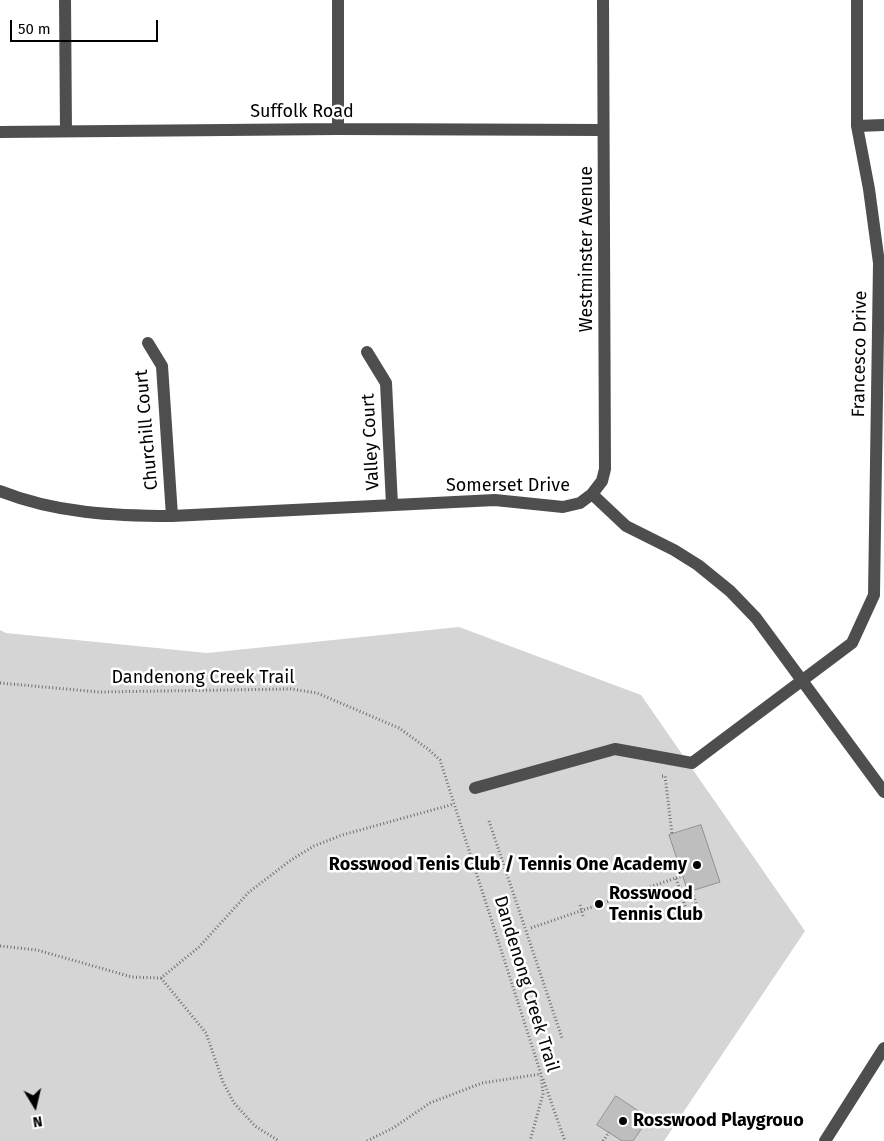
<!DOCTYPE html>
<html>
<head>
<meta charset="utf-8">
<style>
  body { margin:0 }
  #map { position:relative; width:884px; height:1141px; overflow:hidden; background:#fff; font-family:"Fira Sans",sans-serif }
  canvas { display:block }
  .north { position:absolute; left:10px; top:1081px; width:50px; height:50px; -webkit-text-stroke:4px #fff; paint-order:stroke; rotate:171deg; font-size:14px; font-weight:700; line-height:20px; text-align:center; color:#000 }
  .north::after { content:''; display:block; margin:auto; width:18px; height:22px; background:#000; clip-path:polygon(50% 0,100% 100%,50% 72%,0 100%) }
  .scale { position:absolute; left:10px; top:20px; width:148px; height:22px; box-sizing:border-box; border:2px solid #000; border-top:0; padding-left:6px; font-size:15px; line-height:18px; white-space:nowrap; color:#000; -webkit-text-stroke:4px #fff; paint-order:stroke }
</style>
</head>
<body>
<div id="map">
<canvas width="884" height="1141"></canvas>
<div class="north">N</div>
<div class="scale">50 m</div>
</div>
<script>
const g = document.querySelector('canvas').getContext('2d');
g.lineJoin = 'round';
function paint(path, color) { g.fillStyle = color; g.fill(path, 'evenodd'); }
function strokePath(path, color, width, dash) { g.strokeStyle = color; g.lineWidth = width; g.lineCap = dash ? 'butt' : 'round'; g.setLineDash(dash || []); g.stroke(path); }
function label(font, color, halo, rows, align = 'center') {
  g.font = font + ' "Fira Sans",sans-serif'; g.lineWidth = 5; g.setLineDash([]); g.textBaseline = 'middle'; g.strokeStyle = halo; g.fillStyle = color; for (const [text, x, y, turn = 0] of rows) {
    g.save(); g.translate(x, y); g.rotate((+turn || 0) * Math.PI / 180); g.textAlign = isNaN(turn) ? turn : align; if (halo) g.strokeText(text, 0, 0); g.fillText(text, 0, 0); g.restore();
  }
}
const green = new Path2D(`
  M459,627L641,695L805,931L664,1141H0V630L6,633L207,653Z`);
const building = new Path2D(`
  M701,825L720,882L688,892L669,835Z
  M616,1096L649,1118L633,1141H622L597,1125Z`);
const path = new Path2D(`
  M0,683L99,692L291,689L317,693L399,728L428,749L440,760L541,1074L543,1094L530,1141
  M662,776H665L672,834
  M489,821L562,1038
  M676,878L683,876
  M619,893L622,902
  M580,905L583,916
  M531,928L676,878L687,912L698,909L692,891
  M0,946L37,950L132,977L161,978L199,947L249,892L291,860L314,846L342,835L454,804
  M161,978L206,1033L223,1082L234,1103L255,1126L279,1141
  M543,1079L565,1141
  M367,1141L393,1128L430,1103L482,1083L541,1074
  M603,1141L609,1132`);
const minor = new Path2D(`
  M65,0L66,131
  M338,0V129
  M857,126L884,125
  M0,132L338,129L603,130
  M148,343L162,366L172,516
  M367,352L386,383L392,505
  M0,491C55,513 114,516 172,516L495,500L563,507L580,503L592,494L626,526L674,550L698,565L730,591L756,618L884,792
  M592,494L602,481L605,469L603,0
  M475,788L615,749L692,763L852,643L874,595L879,263L869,189L857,126V0
  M825,1141L884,1048`);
const markers = [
  [697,865,5,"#000"],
  [599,904,5,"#000"],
  [623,1121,5,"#000"]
];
const streetNames = [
  ["Suffolk Road",302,112],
  ["Westminster Avenue",587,249,-90],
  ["Francesco Drive",860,354,-89],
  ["Churchill Court",147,430,-95],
  ["Valley Court",371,442,-93],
  ["Somerset Drive",508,486],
  ["Dandenong Creek Trail",203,678],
  ["Dandenong Creek Trail",526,984,73]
];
const poiNames = [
  ["Rosswood Tenis Club / Tennis One Academy",687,865,"right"],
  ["Rosswood",609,894],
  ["Tennis Club",609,915],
  ["Rosswood Playgrouo",633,1121]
];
paint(green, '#d5d5d5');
paint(building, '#bebebe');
strokePath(building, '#929292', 1);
strokePath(path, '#707070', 3, [1, 2.5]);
strokePath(minor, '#4e4e4e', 12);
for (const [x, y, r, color] of markers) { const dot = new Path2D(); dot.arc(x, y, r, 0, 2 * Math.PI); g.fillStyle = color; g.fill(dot); strokePath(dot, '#fff', 2); }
label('18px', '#000', '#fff', streetNames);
label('bold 18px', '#000', '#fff', poiNames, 'left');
</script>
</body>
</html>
